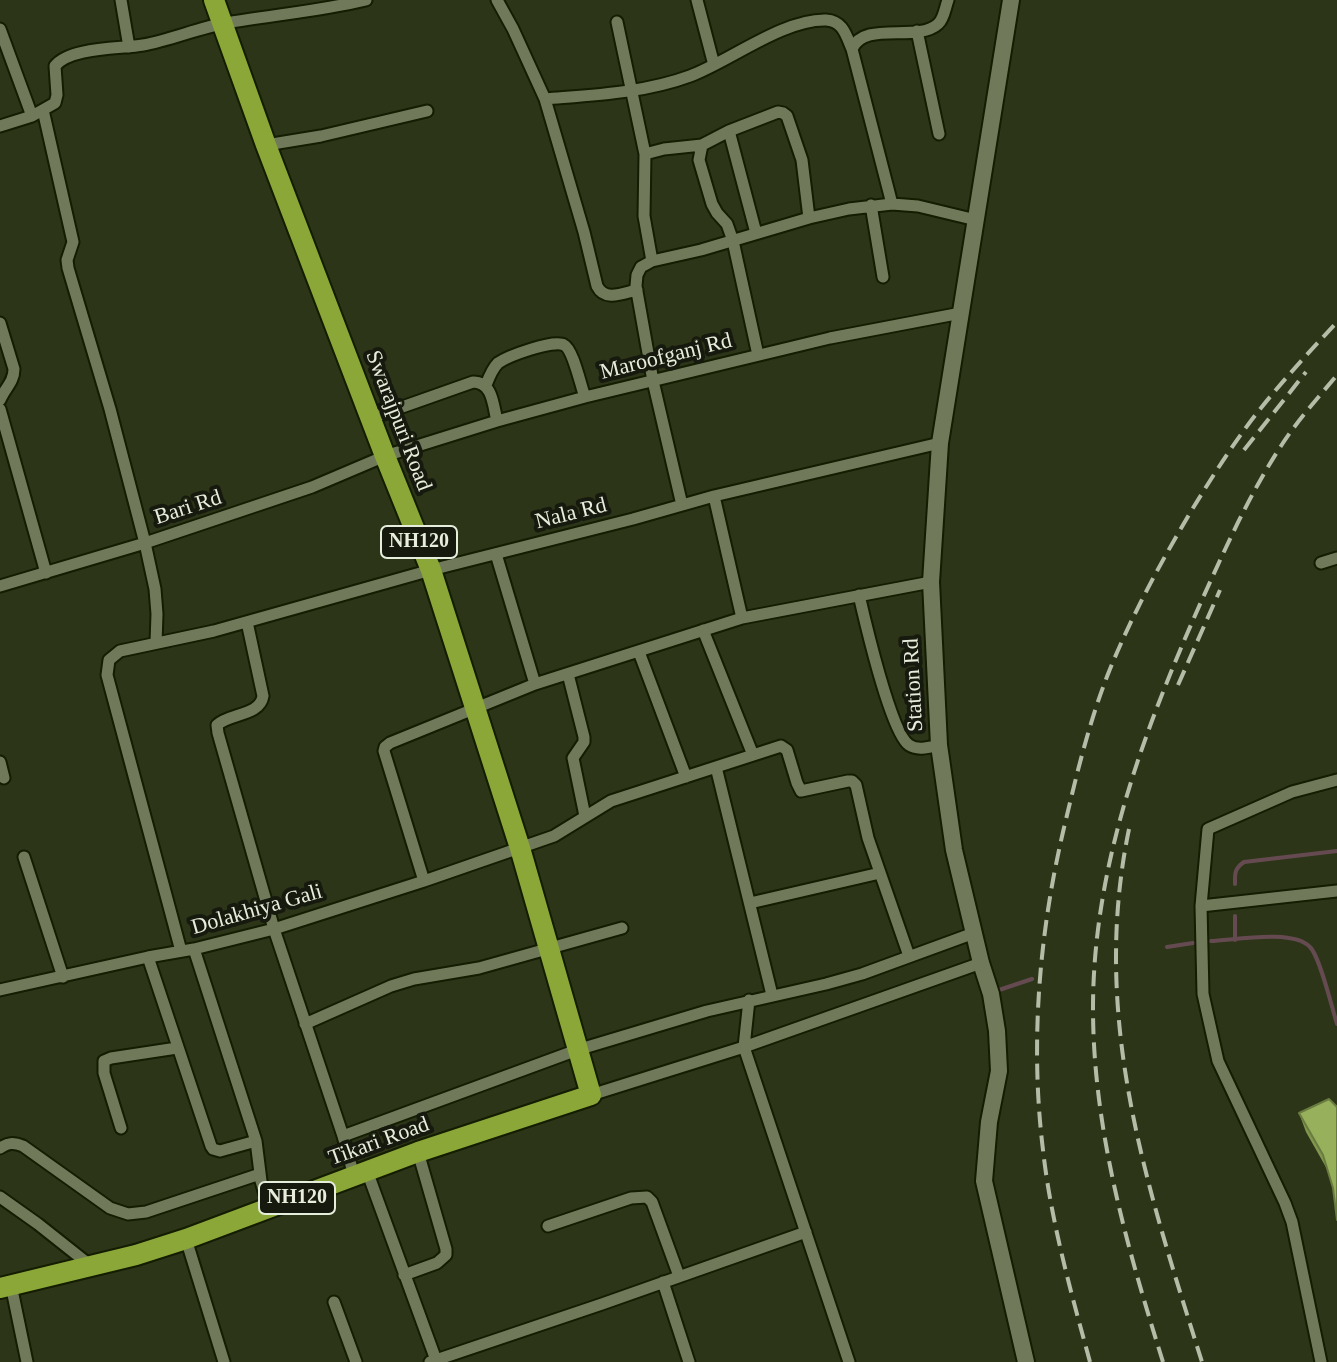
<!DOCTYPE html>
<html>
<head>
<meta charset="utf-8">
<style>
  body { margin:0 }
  canvas { display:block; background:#2c3517 }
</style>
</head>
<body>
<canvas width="1337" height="1362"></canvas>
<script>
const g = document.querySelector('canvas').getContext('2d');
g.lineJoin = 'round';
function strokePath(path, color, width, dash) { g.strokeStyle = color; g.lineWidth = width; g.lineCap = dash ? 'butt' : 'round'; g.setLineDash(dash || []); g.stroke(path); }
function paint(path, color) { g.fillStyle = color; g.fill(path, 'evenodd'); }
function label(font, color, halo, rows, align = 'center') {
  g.font = font + ' Georgia,serif'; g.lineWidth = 8; g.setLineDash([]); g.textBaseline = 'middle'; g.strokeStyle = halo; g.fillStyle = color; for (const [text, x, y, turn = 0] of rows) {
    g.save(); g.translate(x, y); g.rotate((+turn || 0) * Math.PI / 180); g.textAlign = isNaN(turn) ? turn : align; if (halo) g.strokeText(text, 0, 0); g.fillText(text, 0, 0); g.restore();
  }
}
const stream = new Path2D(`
  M1235,884C1235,874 1234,869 1244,862L1337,851
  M1235,916V940
  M1211,941C1235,940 1293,929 1310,947C1320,957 1332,1008 1337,1024
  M1167,947L1193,943
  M999,990L1032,979`);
const street = new Path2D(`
  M121,0L129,47
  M497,0L513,29L545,99L584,232L597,286C605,302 623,293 637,290
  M697,0L714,65
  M617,22L645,154L644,216L652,261
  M0,29L32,116
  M917,31L939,134
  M545,99C593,95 644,93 690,76C730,61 783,19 826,20C843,21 846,35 852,49
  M43,110L73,242L67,260L68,268L110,409L145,543L155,589L157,614L156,643
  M0,126L32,116L55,103L57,95L55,66C70,47 120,49 143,45C171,40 198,28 226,23C273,15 320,11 366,0
  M729,131L756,233
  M266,145L321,136L427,111
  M645,154L664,149L702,145
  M892,204L852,49C864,20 917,43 938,24C944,19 945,8 948,0
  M871,205L883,277
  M0,323L14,369C14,382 5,388 0,400
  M758,355L733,241L727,224L717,213L712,204L699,160L702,145L729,131L778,112L783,113L787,116L802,160L809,218
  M486,385C489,377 492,369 498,363C508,356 554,339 564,345C573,349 581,387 585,397
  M0,409L46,573
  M371,418L473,382C493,382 493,405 497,421
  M714,496L742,618
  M682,505L653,381L636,286L637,275L641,267L652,261L701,250L809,218L849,209L892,204L918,206L976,220
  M496,554L535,684
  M1321,563L1337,558
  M0,586L145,543L312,487L385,456L497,421L585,397L830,338L961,313
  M859,595C865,621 891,733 909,745C918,751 930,747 939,745
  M247,622L263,696C260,716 230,713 217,725L218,733L274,929L343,1136L354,1176
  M703,630L753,755
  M639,652L686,777
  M568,674L584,737V742L573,758L585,816
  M0,762L4,778
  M716,767L772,995
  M24,857L63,977
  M424,881L384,751L385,747L390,743L535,684L742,618L931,582
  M750,903L880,873
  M1201,906L1337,891
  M194,949L256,1141L261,1181L269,1208
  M181,951L107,675L109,660L120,651L214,631L431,570L633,519L714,496L940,443
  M148,957L211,1146L213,1149L220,1151L256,1141
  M0,990L148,957L194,949L274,929L424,881L554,836L611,801L781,746L787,750L797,783L801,791L848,781H852L856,785L868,838L909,956
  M749,1000L744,1047L981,963
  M305,1024L391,986L414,979L479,968L622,928
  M591,1095L744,1047L849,1362
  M121,1128L104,1073V1061L111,1058L177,1048
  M343,1136L577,1050L707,1011L826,984L862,974L974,933
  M0,1148C8,1143 13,1142 23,1146L110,1208L128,1214L146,1212L260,1174
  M367,1171L436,1360
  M0,1197L38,1224L91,1266
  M548,1226L631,1198L647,1197L652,1202L679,1276
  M186,1239L224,1362
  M404,1275L437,1263L446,1255V1249L418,1152
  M663,1282L689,1362
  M11,1285L27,1362
  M334,1302L356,1362
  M430,1362L602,1304L806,1232
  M1321,1362L1292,1222L1285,1203L1218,1061L1203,994L1201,906L1208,829L1292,792L1337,780`);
const secondary = new Path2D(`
  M1011,0L940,443L931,582L939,745L954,850L981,963L991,994L997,1031L999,1071L989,1122L984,1181L1026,1362`);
const highway = new Path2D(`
  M0,1288L136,1255L186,1239L418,1152L591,1095L520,848L431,570L385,456L266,145L214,0`);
const rail = new Path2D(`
  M1244,450L1306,372
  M1178,685L1220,590
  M1129,829C1090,1017 1146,1184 1202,1362
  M1090,1362C1071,1292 1051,1222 1043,1150C1030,1044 1039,935 1063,832C1076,777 1089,721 1110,669C1133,613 1162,560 1193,508C1214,474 1236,439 1261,408C1285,378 1311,350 1337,322
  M1163,1362C1127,1247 1093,1129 1093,1008C1093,866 1144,730 1201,602C1225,549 1249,495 1281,446C1297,421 1318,398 1337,375`);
const wall = new Path2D(`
  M1337,1107V1221L1333,1188L1327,1169L1306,1132L1299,1113Z`);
const building = new Path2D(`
  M1329,1099L1337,1107V1220L1333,1188L1323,1155L1299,1113Z`);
const shields = [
  [419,542,76],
  [297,1198,76]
];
const shieldNames = [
  ["NH120",419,542],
  ["NH120",297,1198]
];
const streetNames = [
  ["Maroofganj Rd",666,357,-14],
  ["Swarajpuri Road",398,421,69],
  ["Bari Rd",188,508,-18],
  ["Nala Rd",571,514,-14],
  ["Station Rd",914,685,-93],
  ["Dolakhiya Gali",257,910,-16],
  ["Tikari Road",379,1142,-20]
];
strokePath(stream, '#654b51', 4);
strokePath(street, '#141c01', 15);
strokePath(secondary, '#141c01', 20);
strokePath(highway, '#141c01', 24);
strokePath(street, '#707a5a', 11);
strokePath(secondary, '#707a5a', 16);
strokePath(highway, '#8aa738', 20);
strokePath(rail, '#b5bca7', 4, [16, 8]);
paint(wall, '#82974e');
paint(building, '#97b05b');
strokePath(building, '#6a7b40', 2);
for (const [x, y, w] of shields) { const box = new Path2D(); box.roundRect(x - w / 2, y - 16, w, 32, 6); g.fillStyle = '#161a0e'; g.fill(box); strokePath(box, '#e7eddc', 2); }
label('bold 20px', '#e7eddc', null, shieldNames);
label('22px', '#e7eddc', '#161a0e', streetNames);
</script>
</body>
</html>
